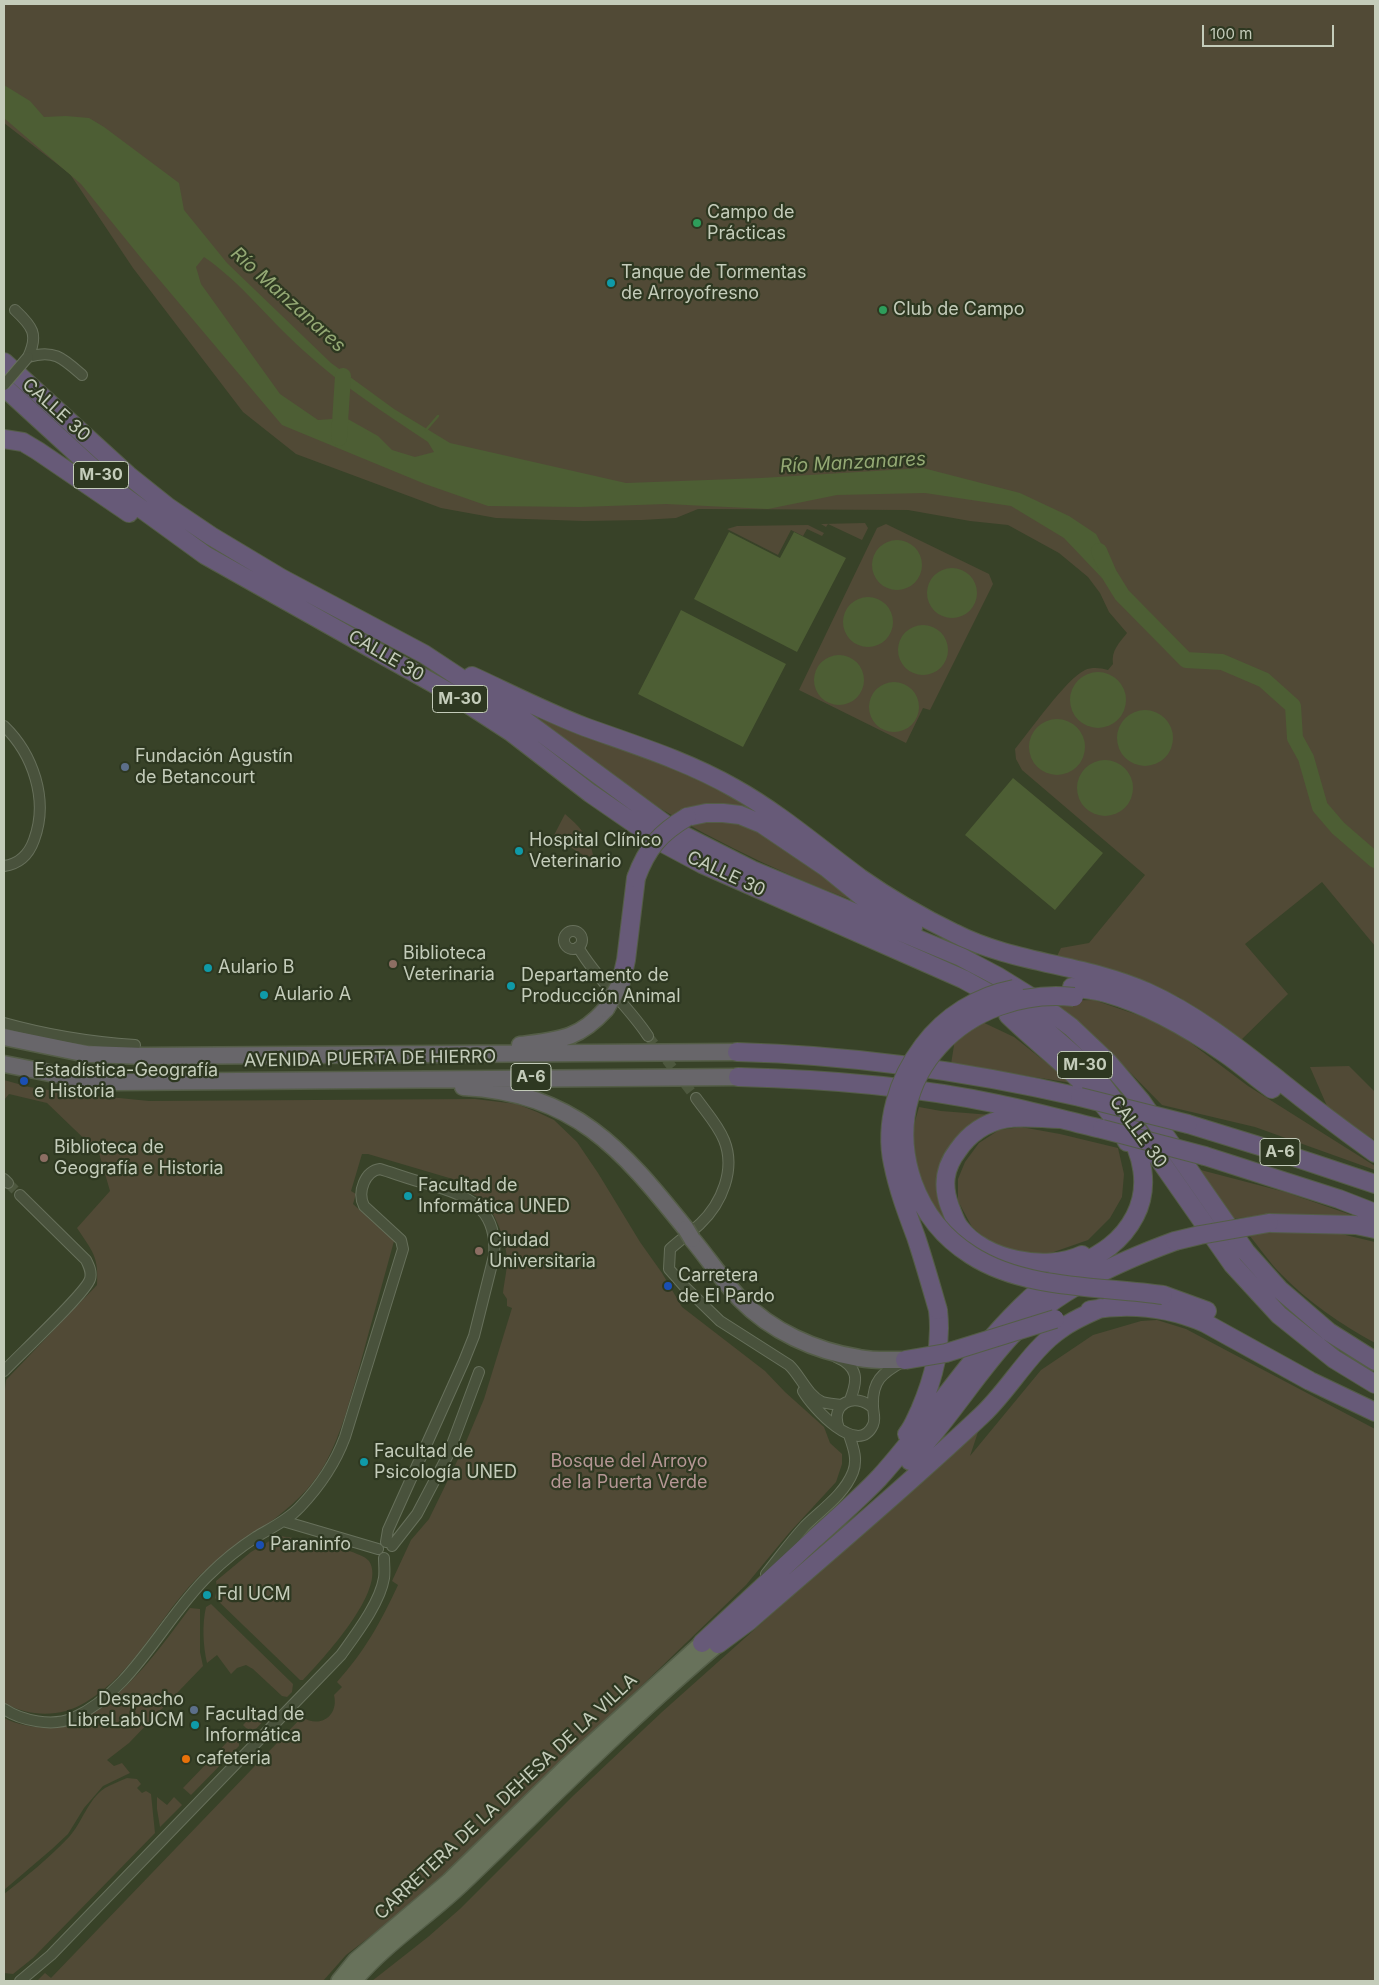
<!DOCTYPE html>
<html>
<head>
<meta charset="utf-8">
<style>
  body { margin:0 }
  #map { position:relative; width:1379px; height:1985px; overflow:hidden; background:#384228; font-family:Inter,sans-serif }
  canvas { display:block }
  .frame { position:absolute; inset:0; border:5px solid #c4ccba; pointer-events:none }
  .scale { position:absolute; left:1202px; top:25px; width:132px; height:22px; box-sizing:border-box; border:2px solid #c4ccba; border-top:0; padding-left:6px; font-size:15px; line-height:18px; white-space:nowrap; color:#c4ccba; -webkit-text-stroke:4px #2e3821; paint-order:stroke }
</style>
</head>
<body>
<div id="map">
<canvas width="1379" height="1985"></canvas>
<div class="frame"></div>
<div class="scale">100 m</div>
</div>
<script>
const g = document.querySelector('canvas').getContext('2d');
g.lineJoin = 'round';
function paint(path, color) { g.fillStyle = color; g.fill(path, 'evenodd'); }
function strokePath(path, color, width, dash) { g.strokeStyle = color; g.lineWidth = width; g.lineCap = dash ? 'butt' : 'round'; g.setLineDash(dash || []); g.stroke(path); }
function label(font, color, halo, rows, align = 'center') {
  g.font = font + ' Inter,sans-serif'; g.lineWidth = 4.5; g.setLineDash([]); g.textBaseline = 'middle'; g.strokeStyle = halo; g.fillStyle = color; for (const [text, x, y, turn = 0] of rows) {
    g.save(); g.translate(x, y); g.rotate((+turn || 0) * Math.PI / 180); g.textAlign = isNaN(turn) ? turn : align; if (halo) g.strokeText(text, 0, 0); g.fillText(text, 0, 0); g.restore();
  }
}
const green = new Path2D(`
  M4,4H1375V946L1322,882L1245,944L1288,994L1239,1042L1179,997L1055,960L1061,948L1089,943L1145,875L1022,770L1016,759L1015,749C1030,731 1066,679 1085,670C1092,667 1101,668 1108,670L1113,664C1111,651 1119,643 1127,633L1109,612L1100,593L1088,577L1059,553L1008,525L970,521L908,510L698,509L676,518L642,520L584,521L496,518L441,508L296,454L243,412L133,268L70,174L4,123Z
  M865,523L868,528L862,540L828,524L826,527L821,524Z
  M886,524L989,574L993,584L930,710L923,708L906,743L799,690L877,528Z
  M808,525L824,533L822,536L807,529L803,536L791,530L778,555L727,529L737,526Z
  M532,716L593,737L707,780L777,828L849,899C770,869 694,831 622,785C591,765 562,739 532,716Z
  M565,814C578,825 590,837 593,855L590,859L553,837Z
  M1094,1000L1167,1025L1248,1086L1375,1166V1170L1255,1127L1162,1105L1112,1054L1051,1001Z
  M978,1020L1014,1037L1072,1083L951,1064L956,1033Z
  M1349,1066L1375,1092V1140L1330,1113L1310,1067Z
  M4,1080L29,1087L69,1093L149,1101L475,1099L517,1104L537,1112L554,1120L577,1142L598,1173L640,1242L662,1273L682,1307L765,1371L785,1392L824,1427L830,1443L842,1454V1464L836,1482L789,1533L746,1585L427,1893L346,1955L323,1981H37L45,1973L51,1978L302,1717C320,1729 339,1716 334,1695L342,1687L337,1682C364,1652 381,1622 398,1585L392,1581L411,1540L429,1519L463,1449L484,1399L512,1308L507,1306V1299L503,1293C504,1283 507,1271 507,1261C507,1243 495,1209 480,1198C472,1193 463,1190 455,1186L456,1180L368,1154H362L351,1191L356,1194L353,1204L394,1241C383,1282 371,1323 360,1365C350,1399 342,1433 325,1464C297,1515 240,1537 199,1576C159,1616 136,1672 86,1702C60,1718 30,1717 4,1703V1397L6,1380L97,1285C99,1256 92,1251 77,1228L110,1191L99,1153L47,1103L9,1094L4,1100Z
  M919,1107L941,1111L1004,1116L945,1162L967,1239L939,1216L915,1179L910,1139Z
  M1021,1127L1060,1134L1118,1148L1124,1174L1122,1197L1110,1218L1088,1240L1048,1254L1017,1253L991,1243L972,1227L958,1201V1179L965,1162L979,1143L999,1130Z
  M1193,1168L1285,1192L1360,1218L1275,1214L1230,1219Z
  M1271,1231L1337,1233L1375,1242V1343C1342,1325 1307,1301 1281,1274C1269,1262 1260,1248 1249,1235Z
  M1157,1320L1186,1329L1375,1429V1981H372L428,1937L461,1908L574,1795L662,1712L979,1429L970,1456L1041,1370L1093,1335L1141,1321Z
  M278,1536C293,1537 362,1550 369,1561C388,1589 322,1660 303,1680H300L215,1598L217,1588L216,1581L251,1552Z
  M211,1604L293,1684L292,1692L287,1697L282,1696L253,1669L246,1665L237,1668L231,1674L217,1655L207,1663C203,1645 202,1625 206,1607Z
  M190,1608L200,1609V1652L203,1666L129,1743L107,1760L114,1766L122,1763L130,1773L103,1786L84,1808L68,1834L52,1849L4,1890V1718C86,1757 147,1665 190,1608Z
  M259,1708L268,1716L254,1731H249L243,1725Z
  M233,1736L239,1742V1746L191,1795L183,1788Z
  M127,1778L137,1779L141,1784L137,1788L142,1793L146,1791L151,1794L155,1833L33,1958L13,1974L4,1973V1894C27,1876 49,1858 69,1837C82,1823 88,1799 105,1788C112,1784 120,1781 127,1778Z
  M157,1797L167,1805L174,1797L182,1805L160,1827L157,1809Z`);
const water = new Path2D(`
  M4,85L30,101L44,117L66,116L89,118L104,127L179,183L184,210L227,263L331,363L394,409L450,443L626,483L761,478L923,468L1020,493L1069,516L1096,534L1112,564L1102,578L1064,538L1011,506L925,493L837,495L768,509L666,504L580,507L488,506L425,484L282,425L141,258L81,184L4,118ZM204,257C241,282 270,321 304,351C342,386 385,413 428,442L434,452L415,457L392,450L378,436L346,418L318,420L280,394L201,284L196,267Z
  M729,532L780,558L794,532L846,558L797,652L694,599Z
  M872 565a25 25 0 1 1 50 0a25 25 0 1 1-50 0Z
  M927 593a25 25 0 1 1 50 0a25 25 0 1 1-50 0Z
  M843 622a25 25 0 1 1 50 0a25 25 0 1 1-50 0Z
  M681,610L786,664L743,747L638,694Z
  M898 650a25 25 0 1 1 50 0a25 25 0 1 1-50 0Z
  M814 680a25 25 0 1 1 50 0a25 25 0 1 1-50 0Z
  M1070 700a28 28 0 1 1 56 0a28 28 0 1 1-56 0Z
  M869 707a25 25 0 1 1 50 0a25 25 0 1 1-50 0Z
  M1117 738a28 28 0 1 1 56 0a28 28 0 1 1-56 0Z
  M1029 747a28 28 0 1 1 56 0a28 28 0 1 1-56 0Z
  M1077 788a28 28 0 1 1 56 0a28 28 0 1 1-56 0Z
  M1013,778L1103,853L1055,910L965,835Z`);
const stream = new Path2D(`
  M426,430L438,416`);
const river = new Path2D(`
  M339,438L343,376
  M1099,551L1109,574L1122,595L1186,660L1222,662L1264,680L1293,706L1295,738L1306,758L1320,807L1338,828L1375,860`);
const minorTunnel = new Path2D(`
  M648,1036L696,1098
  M8,1183L20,1195`);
const minor = new Path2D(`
  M15,310C32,326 39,334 28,357
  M28,357C54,349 63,358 82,375
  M4,726C33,754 49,800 34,840C29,854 19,864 4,866
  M564 940a9 9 0 1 1 18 0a9 9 0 1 1-18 0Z
  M578,947C597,980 627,1004 648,1036
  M4,1023C47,1035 90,1042 135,1045
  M696,1098C706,1112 718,1125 724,1140C736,1169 722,1203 700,1224C690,1233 680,1240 670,1249L669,1269L684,1286L720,1321L789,1365C800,1375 807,1395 822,1402C828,1404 836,1404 842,1405
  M4,1179L8,1183
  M836,1357C859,1367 858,1380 850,1400
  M4,1371C18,1356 86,1293 90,1279C92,1272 89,1266 86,1260L20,1195
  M803,1391C812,1407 858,1458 873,1425C876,1418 873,1413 873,1406C872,1381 882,1373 902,1362
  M839,1428C829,1404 855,1391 873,1408
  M283,1521L378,1549
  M392,1546L417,1514L448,1455L479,1372
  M766,1574C779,1558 791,1541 805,1526C821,1510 844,1495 853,1472C858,1459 853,1447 849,1435
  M4,1709C22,1721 53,1727 73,1718C132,1692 164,1618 209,1575C223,1561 239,1548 256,1537C271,1528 288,1520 300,1507C320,1486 335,1464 345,1437L403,1249L401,1240L364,1206C357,1192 365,1171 380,1169C396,1174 412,1180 428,1184C468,1196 498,1207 494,1256L474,1336L464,1361L388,1530L386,1542
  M20,1981L51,1955L341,1655C356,1634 380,1603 384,1578C385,1572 384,1564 384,1558`);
const primary = new Path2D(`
  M339,1981L356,1960L449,1881L566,1767L702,1643
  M354,1981C385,1944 426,1918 461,1885C546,1804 628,1720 718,1644`);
const trunk = new Path2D(`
  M4,1037L87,1054L144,1056L737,1052
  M520,1045C559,1040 578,1040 606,1009
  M4,1064L65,1076L115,1082L738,1077
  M463,1087C575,1093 621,1148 686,1229
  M692,1239C708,1258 723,1281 740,1299C771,1331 815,1351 859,1358C874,1361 890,1360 905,1360`);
const motorway = new Path2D(`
  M4,362L128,475L168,507L211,536L281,578L424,654L524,720L673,830L752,870L961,957L997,976L1031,997L1071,1027L1108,1062L1141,1101L1246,1252L1279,1289L1329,1332L1375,1361
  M4,387L121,494L205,555L454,695L511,732L590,793L661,842L702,864L963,979L1021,1011L1041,1026L1081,1061L1098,1079L1159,1159L1233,1265L1279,1315L1334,1359L1375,1384
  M4,439L23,442L38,451L129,513
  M472,676C509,693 546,712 585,727C635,745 687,761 734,788C779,813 818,847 860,878C890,899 921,917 954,933C1014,964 1085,964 1147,992C1196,1014 1238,1048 1280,1081C1311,1106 1343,1130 1375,1153
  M687,817L706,813H723L740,815L762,824L827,868L860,895L913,928
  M621,982L626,960L636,878
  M1072,987C1083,989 1095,990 1106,993C1149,1005 1190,1029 1226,1054C1242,1065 1256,1078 1272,1089
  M1008,1015C1043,1050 1108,1095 1127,1142
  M737,1052C853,1055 966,1071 1080,1097
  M738,1077C825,1079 913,1086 998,1104C1033,1111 1067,1121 1102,1129
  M1061,1119C1043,1119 1022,1115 1004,1119C985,1123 969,1134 958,1150C944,1168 942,1186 950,1207C953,1214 955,1222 960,1228C984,1260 1046,1272 1082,1255
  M1188,1124L1282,1153L1375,1184
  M1205,1156L1339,1199L1375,1213
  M1269,1223L1356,1225L1375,1229
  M1163,1295L1207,1311
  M1090,1310C1130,1303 1168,1307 1205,1323L1310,1381L1375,1412
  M907,1434C913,1427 916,1418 920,1410C934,1377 942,1346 938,1310
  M910,1461C921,1448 932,1436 942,1423C965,1394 986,1363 1011,1336C1057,1290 1115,1263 1175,1241
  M702,1643C739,1609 776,1574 813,1540C835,1520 858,1500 879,1478C929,1423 968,1359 1021,1307C1032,1296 1043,1286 1056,1278C1087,1259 1117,1251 1135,1216C1150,1187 1143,1153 1125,1127
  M718,1644L749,1621C827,1553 907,1486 982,1415C1009,1390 1031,1349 1061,1329C1073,1320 1087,1314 1101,1308`);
const minorBridge = new Path2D(`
  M4,385L28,357`);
const trunkBridge = new Path2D(`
  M606,1009L621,982
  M686,1229L692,1239`);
const motorwayBridge = new Path2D(`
  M636,878C647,848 660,833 687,817
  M1074,997C968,986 875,1075 913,1183C924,1213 944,1238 971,1255C1025,1290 1102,1286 1163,1295
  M1080,1097L1188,1124
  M1102,1129L1205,1156
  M1175,1241L1200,1235L1269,1223
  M938,1310C931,1286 924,1261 916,1237C907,1213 898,1189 893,1164C884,1123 898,1079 923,1046C945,1016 978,996 1014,989
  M905,1360L946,1353L1055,1319`);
const markers = [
  [697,223,5,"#2e9e5b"],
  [611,283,5,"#0f9aa8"],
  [883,310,5,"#2e9e5b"],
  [125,767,5,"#5c6f8a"],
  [519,851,5,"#0f9aa8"],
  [393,964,5,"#8d6e63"],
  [208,968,5,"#0f9aa8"],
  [511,986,5,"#0f9aa8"],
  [264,995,5,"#0f9aa8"],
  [24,1081,5,"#1a4fb4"],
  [44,1158,5,"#8d6e63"],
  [408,1196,5,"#0f9aa8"],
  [479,1251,5,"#8d6e63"],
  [668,1286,5,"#1a4fb4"],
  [364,1462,5,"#0f9aa8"],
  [260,1545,5,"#1a4fb4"],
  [207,1595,5,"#0f9aa8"],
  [194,1710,5,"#5c6f8a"],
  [195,1725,5,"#0f9aa8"],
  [186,1759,5,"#e8710a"]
];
const shields = [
  [101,475,55],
  [460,699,55],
  [1085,1065,55],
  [531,1077,40],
  [1280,1152,40]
];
const shieldNames = [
  ["M-30",101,475],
  ["M-30",460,699],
  ["M-30",1085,1065],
  ["A-6",531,1077],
  ["A-6",1280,1152]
];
const poiNames = [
  ["Campo de",707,213],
  ["Prácticas",707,234],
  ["Tanque de Tormentas",621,273],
  ["de Arroyofresno",621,294],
  ["Club de Campo",893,310],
  ["Fundación Agustín",135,757],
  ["de Betancourt",135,778],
  ["Hospital Clínico",529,841],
  ["Veterinario",529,862],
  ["Biblioteca",403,954],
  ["Veterinaria",403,975],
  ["Aulario B",218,968],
  ["Departamento de",521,976],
  ["Producción Animal",521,997],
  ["Aulario A",274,995],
  ["Estadística-Geografía",34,1071],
  ["e Historia",34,1092],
  ["Biblioteca de",54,1148],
  ["Geografía e Historia",54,1169],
  ["Facultad de",418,1186],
  ["Informática UNED",418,1207],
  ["Ciudad",489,1241],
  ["Universitaria",489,1262],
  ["Carretera",678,1276],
  ["de El Pardo",678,1297],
  ["Facultad de",374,1452],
  ["Psicología UNED",374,1473],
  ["Paraninfo",270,1545],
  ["FdI UCM",217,1595],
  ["Despacho",184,1700,"right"],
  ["LibreLabUCM",184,1721,"right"],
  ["Facultad de",205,1715],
  ["Informática",205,1736],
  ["cafeteria",196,1759]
];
const streetNames = [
  ["CALLE 30",56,410,42],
  ["CALLE 30",386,656,30],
  ["CALLE 30",726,874,25],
  ["AVENIDA PUERTA DE HIERRO",370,1059,-1],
  ["CALLE 30",1138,1132,54],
  ["CARRETERA DE LA DEHESA DE LA VILLA",506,1797,-43]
];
const parkNames = [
  ["Bosque del Arroyo",629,1462],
  ["de la Puerta Verde",629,1483]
];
const waterNames = [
  ["Río Manzanares",288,300,42],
  ["Río Manzanares",853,463,-3]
];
paint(green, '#514a36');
paint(water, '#4d5e34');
strokePath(stream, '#4d5e34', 2.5);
strokePath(river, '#4d5e34', 16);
strokePath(minorTunnel, '#4d573e', 10, [10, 5]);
strokePath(minor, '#67705b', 12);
strokePath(primary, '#555f49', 18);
strokePath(trunk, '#545d47', 19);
strokePath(motorway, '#545d47', 20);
strokePath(minor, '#49523c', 10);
strokePath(primary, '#68725b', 15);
strokePath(trunk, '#68666a', 16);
strokePath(motorway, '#675a78', 18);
strokePath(minorBridge, '#67705b', 12, []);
strokePath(trunkBridge, '#545d47', 19, []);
strokePath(motorwayBridge, '#545d47', 20, []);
strokePath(minorBridge, '#49523c', 10);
strokePath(trunkBridge, '#68666a', 16);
strokePath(motorwayBridge, '#675a78', 18);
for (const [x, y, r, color] of markers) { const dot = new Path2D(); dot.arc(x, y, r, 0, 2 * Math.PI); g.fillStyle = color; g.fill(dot); strokePath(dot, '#2e3821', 2); }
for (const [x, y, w] of shields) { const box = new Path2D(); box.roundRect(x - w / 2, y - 13.5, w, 27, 4); g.fillStyle = '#2e3821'; g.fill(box); strokePath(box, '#c4ccba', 1); }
label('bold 16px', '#c4ccba', null, shieldNames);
label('18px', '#c4ccba', '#2e3821', poiNames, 'left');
label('18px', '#c4ccba', '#2e3821', streetNames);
label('18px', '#b59795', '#2e3821', parkNames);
label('italic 19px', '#94a974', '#2e3821', waterNames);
</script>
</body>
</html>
